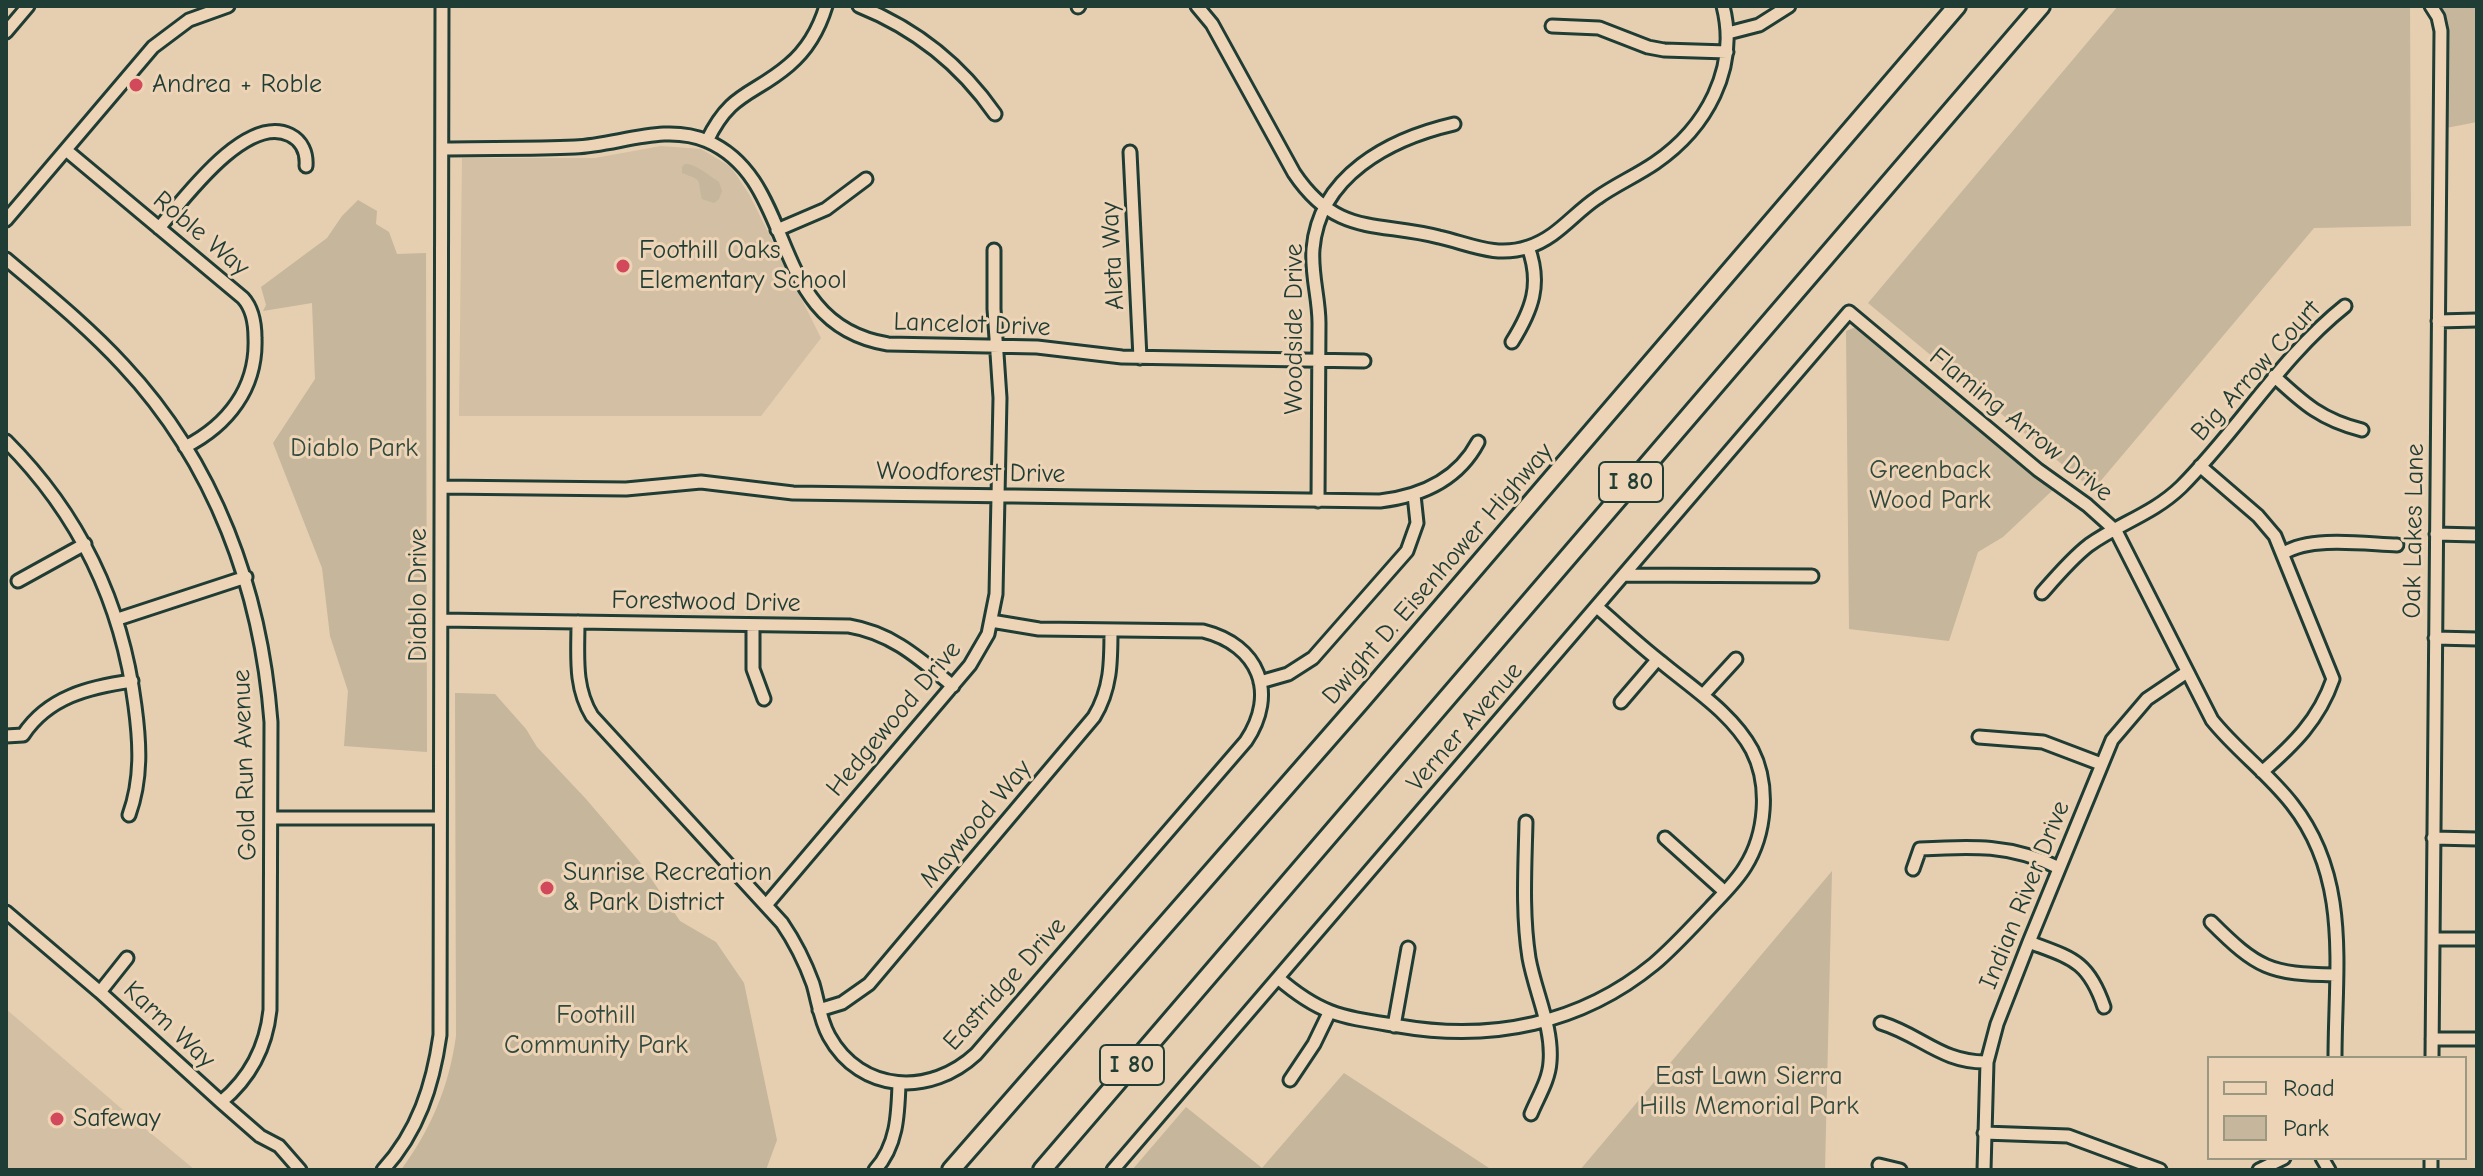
<!DOCTYPE html>
<html>
<head>
<meta charset="utf-8">
<style>
  body { margin:0 }
  #map { position:relative; width:2483px; height:1176px; overflow:hidden; background:#e6ceb1; font-family:"Comic Neue",sans-serif }
  canvas { display:block }
  .frame { position:absolute; inset:0; border:8px solid #1f3d34; pointer-events:none }
  .legend { position:absolute; left:2207px; top:1056px; width:260px; height:104px; box-sizing:border-box; background:#eed4b6; border:2px solid #9b9882; margin:0; padding:10px 14px; list-style:none; font-size:24px; color:#1f3d34 }
  .legend li { display:flex; align-items:center; gap:16px; height:40px }
  .legend b { width:40px; border:2px solid #9b9882 }
</style>
</head>
<body>
<div id="map">
<canvas width="2483" height="1176"></canvas>
<div class="frame"></div>
<ul class="legend">
<li><b style="height:10px;background:#eed4b6"></b>Road</li>
<li><b style="height:22px;background:#c5b69c"></b>Park</li>
</ul>
</div>
<script>
const g = document.querySelector('canvas').getContext('2d');
g.lineJoin = 'round';
function paint(path, color) { g.fillStyle = color; g.fill(path, 'evenodd'); }
function strokePath(path, color, width, dash) { g.strokeStyle = color; g.lineWidth = width; g.lineCap = dash ? 'butt' : 'round'; g.setLineDash(dash || []); g.stroke(path); }
function label(font, color, halo, rows, align = 'center') {
  g.font = font + ' "Comic Neue",sans-serif'; g.lineWidth = 6; g.setLineDash([]); g.textBaseline = 'middle'; g.strokeStyle = halo; g.fillStyle = color; for (const [text, x, y, turn = 0] of rows) {
    g.save(); g.translate(x, y); g.rotate((+turn || 0) * Math.PI / 180); g.textAlign = isNaN(turn) ? turn : align; if (halo) g.strokeText(text, 0, 0); g.fillText(text, 0, 0); g.restore();
  }
}
const built = new Path2D(`
  M661,146L701,149L731,167L749,194L821,338L761,416H459L462,158H595Z
  M6,1009L130,1116L195,1170H6Z`);
const green = new Path2D(`
  M2118,6H2410L2411,226L2314,228L2093,490L1868,303Z
  M2442,6H2477V122L2446,128V28Z
  M685,164C695,163 709,176 719,182L722,191L719,199L714,203L702,199C697,177 703,181 682,173V167Z
  M358,200L377,211L376,224L389,232L397,254L426,253L427,752L344,746L348,691L330,636L322,568L273,443L315,379L312,303L263,311L266,305L261,287L327,238L342,216Z
  M1863,324L2056,487L2003,537L1978,552L1949,641L1849,629L1846,331Z
  M455,693L495,694L526,729L537,747L586,799L639,861L680,921L716,942L744,983L777,1140L766,1170H401C431,1129 449,1087 456,1036Z
  M1832,871L1825,1170H1580Z
  M1344,1073L1492,1170H1132L1186,1107L1262,1168Z`);
const minor = new Path2D(`
  M859,6C914,28 961,65 995,114
  M1197,6L1212,24L1294,173C1337,237 1377,221 1439,237C1470,244 1496,258 1528,247C1557,238 1573,214 1597,198C1615,185 1636,176 1655,163C1706,128 1739,69 1723,6
  M2431,6L2438,17L2441,31L2432,1058
  M1078,7L1079,6
  M1552,26L1599,28L1648,47L1664,50L1727,52
  M6,32L28,6
  M1728,33L1759,25L1789,6
  M707,141C731,91 753,96 789,65C808,49 819,29 826,6
  M442,149C486,148 531,149 575,147C619,145 665,123 707,141C800,181 765,324 888,344L1037,347L1122,357L1364,361
  M66,150L243,298C253,309 255,324 255,338C257,388 228,425 185,447
  M1130,152L1140,358
  M6,220L153,47L189,20L228,6
  M159,228C183,200 246,113 290,135C302,141 307,153 306,166
  M777,230L826,209L866,179
  M6,259C46,293 87,326 123,365C215,463 261,590 271,722L270,1010C266,1048 250,1078 221,1102
  M2438,321L2477,320
  M1512,342C1532,310 1542,284 1528,247
  M2274,376C2304,404 2322,420 2362,430
  M6,441C79,514 122,604 135,706C140,743 142,779 129,815
  M2200,466L2258,516L2275,536L2333,679C2319,720 2293,745 2262,772
  M441,487L626,489L701,482L793,493L1380,501C1422,496 1458,480 1478,442
  M1318,501C1318,441 1319,382 1319,323C1319,298 1311,274 1313,249C1319,176 1389,139 1454,124
  M2436,534L2477,535
  M2284,553C2311,536 2365,544 2397,545
  M1624,575L1812,576
  M18,581L85,544
  M2042,593C2056,577 2072,558 2089,545C2120,523 2153,514 2181,487C2239,429 2281,357 2345,306
  M118,619L246,577
  M441,620L849,626C892,633 920,659 953,686
  M578,622C578,655 574,687 592,716L782,923C795,942 805,962 813,984C818,1001 820,1020 829,1036C861,1094 931,1096 976,1054L1246,741C1278,693 1259,645 1203,631L1039,629L991,621
  M753,625V669L764,699
  M2435,638L2477,639
  M1260,682L1288,674L1313,658L1407,551L1417,523L1414,495
  M1703,695L1736,659
  M1621,702L1657,660
  M6,736L23,735C48,697 89,687 132,681
  M1979,737L2043,742L2101,764
  M271,818H440
  M1526,822C1525,867 1522,913 1529,958C1535,992 1553,1027 1550,1062C1549,1080 1538,1097 1531,1114
  M1665,838L1725,892
  M2433,838L2477,839
  M1913,869L1920,849C1971,846 2012,844 2059,868
  M767,904L970,665L988,634L996,594L1000,398L994,309V250
  M6,912L100,992L221,1102L260,1136L279,1146L300,1170
  M2211,922C2258,969 2270,974 2335,975
  M2433,939H2477
  M2029,942C2071,958 2088,960 2104,1007
  M1278,978C1322,1016 1343,1017 1399,1026C1491,1042 1581,1024 1654,964C1674,947 1692,927 1710,908C1722,895 1736,882 1745,867C1766,834 1770,785 1752,750C1732,713 1692,688 1661,662C1639,645 1618,625 1597,607
  M100,992L127,958
  M819,1010L842,1003L869,984L1094,717C1111,689 1111,662 1111,630
  M1881,1023C1921,1035 1942,1063 1987,1062
  M1394,1026L1408,948
  M2432,1039H2477
  M1290,1080L1314,1044L1329,1013
  M1984,1133L2068,1136L2160,1170
  M2322,1158L2329,1170
  M1879,1165L1900,1170
  M383,1170C418,1132 433,1085 440,1035L442,6
  M875,1170C897,1146 898,1115 899,1084
  M1113,1170L1849,312L2038,470L2087,505L2116,531L2212,720C2236,750 2268,773 2292,804C2351,879 2335,968 2335,1058
  M1984,1170L1987,1062L1997,1024L2029,942L2112,740L2147,699L2187,672
  M2259,1170L2284,1158
  M2431,1170V1158`);
const highway = new Path2D(`
  M951,1170L1361,701L1957,6
  M1042,1170L2041,6`);
const markers = [
  [136,85,8,"#d1495b"],
  [623,266,8,"#d1495b"],
  [547,888,8,"#d1495b"],
  [57,1119,8,"#d1495b"]
];
const shields = [
  [1631,482,64],
  [1132,1065,64]
];
const shieldNames = [
  ["I 80",1631,482],
  ["I 80",1132,1065]
];
const poiNames = [
  ["Andrea + Roble",152,85],
  ["Foothill Oaks",639,251],
  ["Elementary School",639,281],
  ["Sunrise Recreation",563,873],
  ["& Park District",563,903],
  ["Safeway",73,1119]
];
const streetNames = [
  ["Roble Way",201,234,40],
  ["Aleta Way",1113,256,-93],
  ["Lancelot Drive",972,325,2],
  ["Woodside Drive",1295,329,-90],
  ["Big Arrow Court",2256,371,-48],
  ["Flaming Arrow Drive",2021,425,39],
  ["Woodforest Drive",971,473,1],
  ["Oak Lakes Lane",2414,531,-89],
  ["Dwight D. Eisenhower Highway",1438,574,-49],
  ["Diablo Drive",419,595,-90],
  ["Forestwood Drive",706,602,1],
  ["Hedgewood Drive",894,719,-50],
  ["Verner Avenue",1465,727,-49],
  ["Gold Run Avenue",245,765,-92],
  ["Maywood Way",976,824,-50],
  ["Indian River Drive",2025,895,-68],
  ["Eastridge Drive",1005,984,-48],
  ["Karm Way",169,1025,43]
];
const parkNames = [
  ["Diablo Park",354,449],
  ["Greenback",1930,471],
  ["Wood Park",1930,501],
  ["Foothill",596,1016],
  ["Community Park",596,1046],
  ["East Lawn Sierra",1749,1077],
  ["Hills Memorial Park",1749,1107]
];
paint(built, '#d2bfa4');
paint(green, '#c5b69c');
strokePath(minor, '#1f3d34', 17);
strokePath(highway, '#1f3d34', 22);
strokePath(minor, '#eed4b6', 11);
strokePath(highway, '#eed4b6', 16);
for (const [x, y, r, color] of markers) { const dot = new Path2D(); dot.arc(x, y, r, 0, 2 * Math.PI); g.fillStyle = color; g.fill(dot); strokePath(dot, '#eed4b6', 3); }
for (const [x, y, w] of shields) { const box = new Path2D(); box.roundRect(x - w / 2, y - 20, w, 40, 6); g.fillStyle = '#eed4b6'; g.fill(box); strokePath(box, '#1f3d34', 2); }
label('bold 24px', '#1f3d34', null, shieldNames);
label('26px', '#1f3d34', '#eed4b6', poiNames, 'left');
label('26px', '#1f3d34', '#eed4b6', streetNames);
label('26px', '#30493e', '#eed4b6', parkNames);
</script>
</body>
</html>
